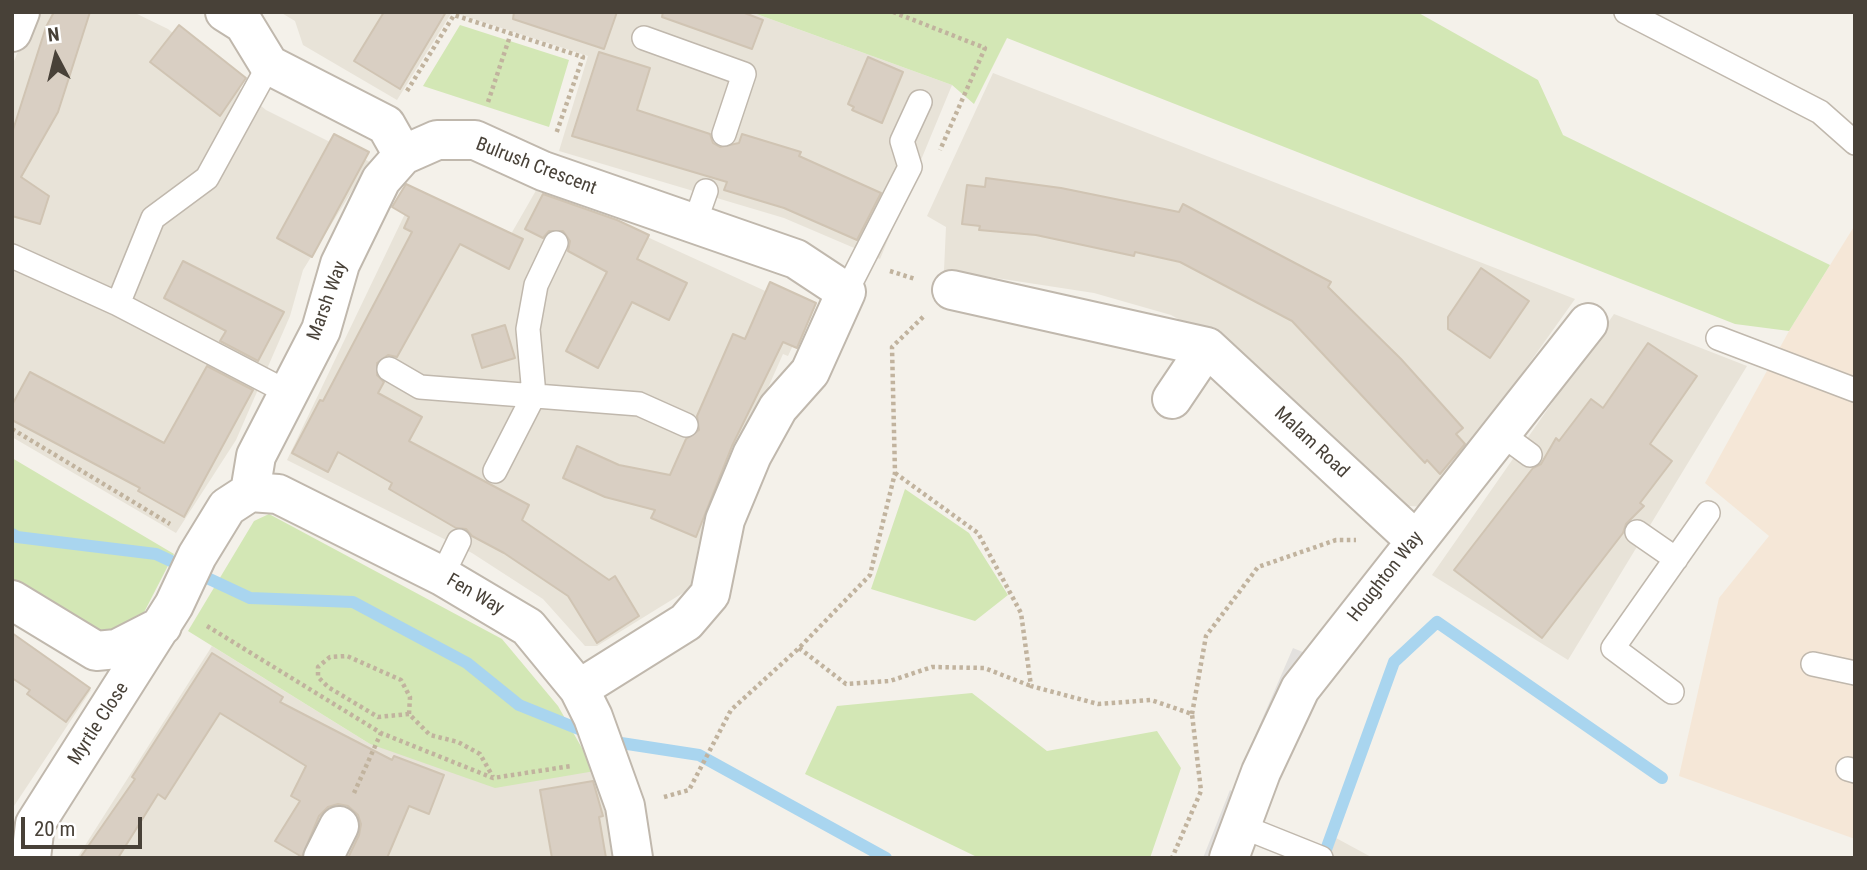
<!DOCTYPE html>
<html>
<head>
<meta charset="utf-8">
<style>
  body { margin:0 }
  #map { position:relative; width:1867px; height:870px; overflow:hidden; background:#f4f1ea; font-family:"Roboto Condensed",sans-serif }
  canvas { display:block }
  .frame { position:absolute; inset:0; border:14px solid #484138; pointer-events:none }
  .north { position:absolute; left:21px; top:21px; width:70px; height:70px; -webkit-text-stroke:5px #fff; paint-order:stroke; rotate:353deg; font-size:19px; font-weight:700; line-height:28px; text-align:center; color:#484138 }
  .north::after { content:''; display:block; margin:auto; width:24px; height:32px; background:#484138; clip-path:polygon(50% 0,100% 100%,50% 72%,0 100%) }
  .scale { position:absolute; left:21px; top:817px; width:121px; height:32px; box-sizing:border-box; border:4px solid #484138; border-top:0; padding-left:9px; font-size:21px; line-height:24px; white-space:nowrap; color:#484138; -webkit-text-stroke:5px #fff; paint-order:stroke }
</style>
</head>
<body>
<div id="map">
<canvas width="1867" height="870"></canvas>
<div class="frame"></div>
<div class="north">N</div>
<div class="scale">20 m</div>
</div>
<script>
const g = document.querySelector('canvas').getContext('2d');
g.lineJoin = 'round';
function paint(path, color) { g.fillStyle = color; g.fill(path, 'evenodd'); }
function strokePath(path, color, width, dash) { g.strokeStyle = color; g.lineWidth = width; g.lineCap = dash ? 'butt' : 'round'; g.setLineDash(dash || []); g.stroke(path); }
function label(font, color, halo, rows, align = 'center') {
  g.font = font + ' "Roboto Condensed",sans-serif'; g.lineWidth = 5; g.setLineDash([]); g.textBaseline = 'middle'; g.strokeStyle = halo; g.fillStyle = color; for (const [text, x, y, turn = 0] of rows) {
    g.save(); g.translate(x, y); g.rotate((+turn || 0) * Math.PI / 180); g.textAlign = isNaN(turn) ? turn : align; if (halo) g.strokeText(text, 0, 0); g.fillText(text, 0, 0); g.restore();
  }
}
const residential = new Path2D(`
  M34,12H133L168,29L266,110L370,162L303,270L290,316L236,440L176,533L12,437V66Z
  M280,12H452L397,100L303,45L295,21Z
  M452,12H751L952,85L880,259L784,218L559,151L588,56Z
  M993,73L1575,299L1427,507L1391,505L1270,377L1238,352L1171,315L1094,293L944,270L946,227L927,216Z
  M538,187L809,311L788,356L783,354L699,543L691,588L597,646H585L543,599L472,553L287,460L413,197L507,241Z
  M1614,314L1747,366L1568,660L1432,575Z
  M12,636L91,690L12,809Z
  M212,646L370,744L595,771L608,825L612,858H77Z
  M1336,838L1373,858H1329Z`);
const commercial = new Path2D(`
  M1855,225V839L1679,776L1719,598L1769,536L1705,483L1789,331Z`);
const green = new Path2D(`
  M751,12H1417L1538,80L1563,135L1830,265L1789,331L1735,324L1007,38L974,104L952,85Z
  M460,25L569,60L549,127L423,86Z
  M12,458L174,554L135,630L101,639L12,580Z
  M905,489L969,533L1008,595L975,621L871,589Z
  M269,514L502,639L558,706L595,771L495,788L370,744L188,631L254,521Z
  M972,693L1047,751L1157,731L1181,768L1150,858H979L805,774L837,706Z`);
const parking = new Path2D(`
  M1293,648L1305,653L1262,753L1250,747Z
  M1230,790L1243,796L1217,858H1203Z`);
const stream = new Path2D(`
  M12,534L17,537L156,554L250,598L353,602L467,663L519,705L591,734
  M608,741L699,755L886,858
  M1323,858L1394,662L1437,622L1662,778`);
const building = new Path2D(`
  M54,12H90L58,112L21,177L49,196L40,224L12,216V133L46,27Z
  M384,12H446L400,89L354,61Z
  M514,12H617L604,49L513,19Z
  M663,12H742L763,20L752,49L662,17Z
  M179,25L246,78L220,116L150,62Z
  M599,52L650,68L637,110L710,134L713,143L720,147L739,143L742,134L801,152L799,156L881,193L857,240L784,208L724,190L727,182L572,136Z
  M868,57L903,72L882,123L852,110L854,107L848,104Z
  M334,134L369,152L312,257L277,238Z
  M986,178L1061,188L1179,212L1183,204L1331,282L1328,287L1401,359L1463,428L1456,434L1465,444L1440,474L1427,460L1425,463L1292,321L1180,262L1135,252L1134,256L1036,235L979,230L980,226L962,224L967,185L985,187Z
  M406,184L523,239L509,269L460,244L397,357L388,355L377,363V375L384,382L378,393L422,417L409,441L529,505L522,520L609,580L615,576L639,616L597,643L568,596L504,553L472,536L466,529L456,528L389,489L392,483L338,452L328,472L292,453L320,400L323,401L412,232L404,228L409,217L392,207Z
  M543,194L617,220L649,235L637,259L687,283L669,320L632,302L598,368L566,351L607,272L568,251L570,241L563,231H549L543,238L525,229Z
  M183,261L284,312L258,361L220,341L226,331L164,298Z
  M1481,268L1529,301L1490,358L1448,329V317Z
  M770,282L816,303L797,348L783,342L732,446L696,537L651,518L655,510L605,497L563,478L577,446L619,465L670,475L686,439L699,430L697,416L733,334L745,339Z
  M505,325L515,358L482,368L472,335Z
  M1648,343L1697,376L1650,444L1672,461L1640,503L1644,506L1626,524L1623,533L1542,638L1454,570L1533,468L1541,464L1556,438L1559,441L1591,399L1603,408Z
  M207,366L253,390L184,517L138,491L140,488L12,420V405L30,372L164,443Z
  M12,633L90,688L66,722L27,694L30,690L12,678Z
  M212,653L283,697L280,702L392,760L394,756L444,775L429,814L409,806L387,858H348L359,835L361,824L358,815L348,806L338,804L328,807L319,816L302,857L275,841L300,801L291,796L306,766L220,713L165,799L158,794L118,858H80L135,779L132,777Z
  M593,781L603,816L599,817L606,858H552L540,790Z`);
const path = new Path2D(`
  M893,12L985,48L940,150
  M407,91L454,15L583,57L556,134
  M488,102L511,33
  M890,271L915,279
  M12,429L170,524
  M895,473L978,533L1021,613L1031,686L1098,704L1151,700L1192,714L1201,791L1172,858
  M207,626L381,733L493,778L571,766
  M799,648L846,684L890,681L932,667L984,668L1031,686
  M409,714L378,717L328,687L318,677V667L330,657L347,656L401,680L410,697L409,714L430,735L458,742L480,754L493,777
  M1192,714L1206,636L1258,567L1336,540H1356
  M354,793L381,733
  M664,797L689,790L731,710L799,648L870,575L895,473L892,347L924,316`);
const lane = new Path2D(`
  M1626,12L1820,112L1855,143
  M644,38L744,74L724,134
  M695,222L706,191
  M12,256L118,304L289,393
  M846,292L910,167L902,141L920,102
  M118,304L153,218L207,178L269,65
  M1718,338L1855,390
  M389,369L420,387L639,404L686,425
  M1500,433L1530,455
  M495,471L534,395L528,329L536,285L556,243
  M1637,532L1676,559
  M442,576L459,541
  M1813,664L1855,673
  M1672,692L1613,648L1708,513
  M1848,769L1855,771
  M1241,826L1321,858`);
const street = new Path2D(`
  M225,12L244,24L269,65L386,125L403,155L437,140H475L543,171L796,259L846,292L810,372L778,408L752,455L725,520L710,594L686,622L579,689
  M12,32L20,12
  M952,290L1207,347L1415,540
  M1172,399L1207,347
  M250,492L256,456L321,330L340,264L381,180L403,155
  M12,600L96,651L117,649L162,626
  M31,858L35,824L174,605L197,556L227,507L250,492L278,494L442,576L528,627L579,689L593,717L625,806L633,858
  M323,858L339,826
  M1229,858L1261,772L1300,689L1588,323`);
const streetNames = [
  ["Bulrush Crescent",536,167,21],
  ["Marsh Way",328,301,-70],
  ["Malam Road",1311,443,43],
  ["Houghton Way",1386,577,-52],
  ["Fen Way",475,595,30],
  ["Myrtle Close",99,724,-57]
];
paint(residential, '#e8e3d8');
paint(commercial, '#f5e7d7');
paint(green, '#d3e7b5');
paint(parking, '#e3e1de');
strokePath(stream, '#a9d5ef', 12);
paint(building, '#d9cfc3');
strokePath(building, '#d0c4b3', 2);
strokePath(lane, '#c0b8ad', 26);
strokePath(street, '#c0b8ad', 42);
strokePath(path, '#c1b39e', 4.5, [3.5, 3.5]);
strokePath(lane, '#fff', 23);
strokePath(street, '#fff', 38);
label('19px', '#484138', '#fff', streetNames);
</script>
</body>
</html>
